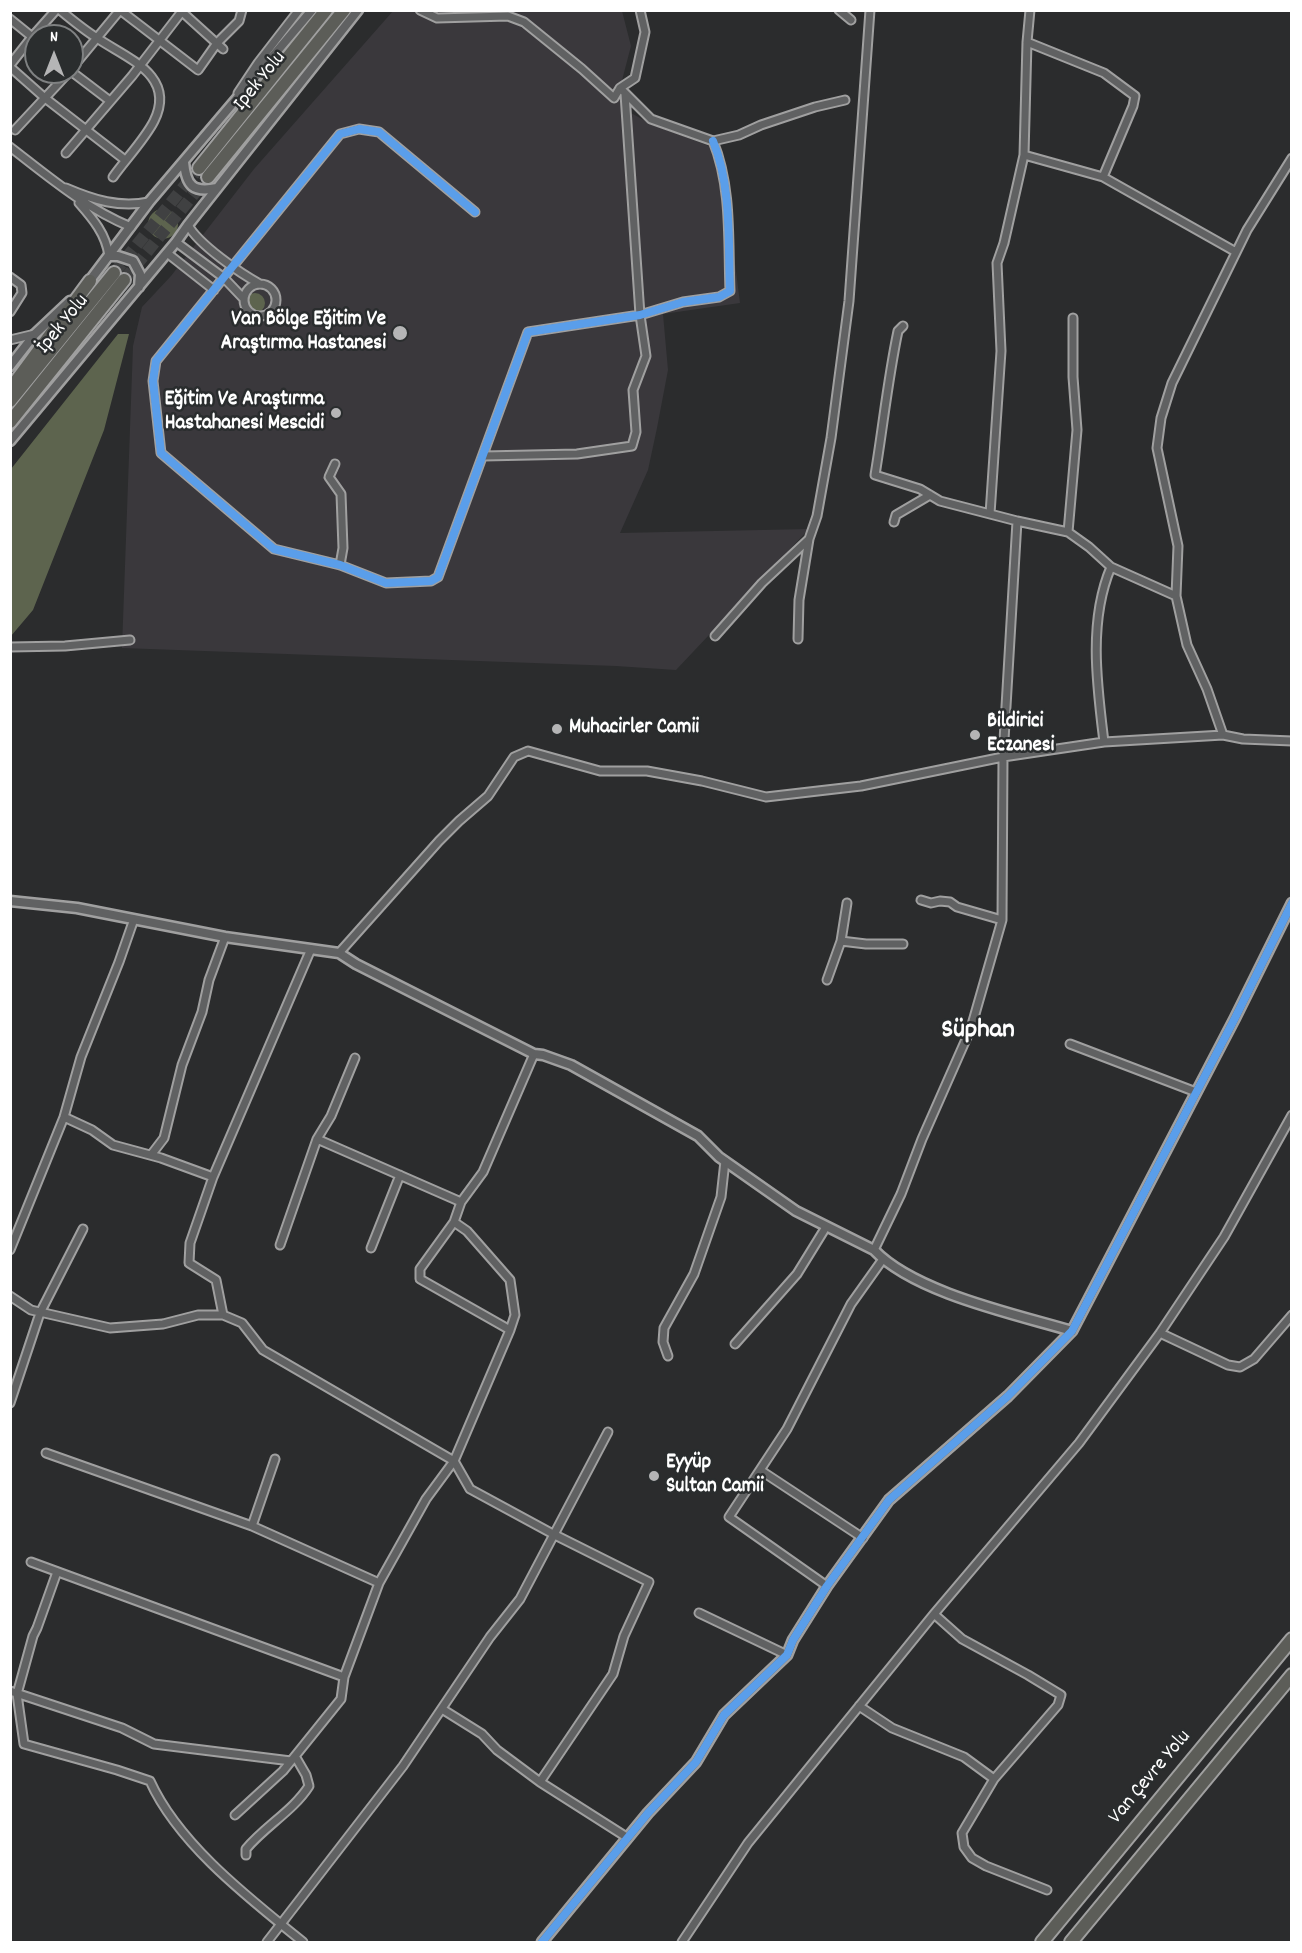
<!DOCTYPE html>
<html>
<head>
<meta charset="utf-8">
<style>
  body { margin:0 }
  #map { position:relative; width:1302px; height:1953px; overflow:hidden; background:#2b2c2d; font-family:Dekko,sans-serif }
  canvas { display:block }
  .frame { position:absolute; inset:0; border:12px solid #fff; pointer-events:none }
  .north { position:absolute; left:24px; top:24px; width:60px; height:60px; box-sizing:border-box; background:#2a2d2e; border:2px solid #7f8182; border-radius:50%; rotate:0deg; font-size:16px; font-weight:700; line-height:24px; text-align:center; color:#fff }
  .north::after { content:''; display:block; margin:auto; width:21px; height:27px; background:#b5b5b6; clip-path:polygon(50% 0,100% 100%,50% 72%,0 100%) }
</style>
</head>
<body>
<div id="map">
<canvas width="1302" height="1953"></canvas>
<div class="frame"></div>
<div class="north">N</div>
</div>
<script>
const g = document.querySelector('canvas').getContext('2d');
g.lineJoin = 'round';
function paint(path, color) { g.fillStyle = color; g.fill(path, 'evenodd'); }
function strokePath(path, color, width, dash) { g.strokeStyle = color; g.lineWidth = width; g.lineCap = dash ? 'butt' : 'round'; g.setLineDash(dash || []); g.stroke(path); }
function label(font, color, halo, rows, align = 'center') {
  g.font = font + ' Dekko,sans-serif'; g.lineWidth = 5; g.setLineDash([]); g.textBaseline = 'middle'; g.strokeStyle = halo; g.fillStyle = color; for (const [text, x, y, turn = 0] of rows) {
    g.save(); g.translate(x, y); g.rotate((+turn || 0) * Math.PI / 180); g.textAlign = isNaN(turn) ? turn : align; if (halo) g.strokeText(text, 0, 0); g.fillText(text, 0, 0); g.restore();
  }
}
const built = new Path2D(`
  M393,11H622L631,46L620,88L631,113L651,124L717,149L726,192L740,303L663,314L668,370L657,428L648,470L620,533L809,529L676,670L616,666L122,648L133,346L142,307L171,276L254,169Z`);
const green = new Path2D(`
  M148 224a15 15 0 1 1 30 0a15 15 0 1 1-30 0Z
  M245 303a10 10 0 1 1 20 0a10 10 0 1 1-20 0Z
  M118,334H129L104,430L33,610L11,636V469Z`);
const trunkTunnel = new Path2D(`
  M114,273L199,168
  M124,280L208,177`);
const minor = new Path2D(`
  M60,10C72,20 84,30 97,38C126,58 177,75 154,121C145,139 125,160 113,177
  M120,10L198,70L217,43L239,21L242,10
  M180,10L223,49
  M420,10L437,18L508,16L524,22L582,69L614,98L620,88L651,119L713,141L739,135L761,125L815,107L845,100
  M839,10L851,20
  M10,19L36,40
  M1027,42L1104,73L1135,96L1133,106L1103,177
  M10,65L32,37L56,10
  M10,67L45,98L125,160
  M72,68L120,10
  M72,72L110,101
  M620,88L635,78L645,32L640,10
  M238,93L258,63L299,10
  M15,130L69,72
  M10,147C49,177 85,208 131,227
  M66,153L132,76L183,10
  M1024,155L1103,177L1236,252
  M1292,158L1247,230L1172,383L1161,418L1157,448L1178,546L1176,596L1187,645L1207,689L1223,735L1243,739L1292,741
  M66,188C94,200 119,208 149,202
  M79,203C93,219 106,234 109,256
  M475,212L379,132L359,129L340,134L156,361L153,381L161,453L274,549L340,565L386,583L431,581L438,577L528,332L640,315L683,302L719,297L730,291C728,242 732,187 713,141
  M188,225C198,244 241,274 260,284
  M176,242L224,278L244,299
  M167,253L214,290
  M10,277L21,285L22,293L10,312
  M244 300a16 16 0 1 1 32 0a16 16 0 1 1-32 0Z
  M903,326L898,331C888,378 883,427 875,475L920,489L940,501L1017,521L1068,532L1089,547L1111,567L1176,596
  M10,340L35,334
  M484,456L577,454L632,446L636,432L633,390L646,356L640,315L625,94
  M335,464L329,477L341,494L343,548L340,565
  M990,514L1001,351L997,263L1004,243L1024,155L1027,42L1030,10
  M894,522L896,515L930,495
  M1068,532L1077,430L1073,377V318
  M715,636L762,583L809,539L817,516L831,438L849,301L870,10
  M798,639L799,600L809,539
  M10,647L65,646L130,640
  M1104,742C1097,685 1088,621 1111,567
  M921,900L931,903L940,901L950,902L957,907L1002,920
  M841,941L866,944H903
  M339,953L439,841L459,821L488,796L514,757L528,751L600,771H647L702,781L766,797L861,786L1003,757L1104,742L1223,735
  M827,980L841,941L847,903
  M1070,1044L1196,1092
  M64,1117L92,1130L113,1145L161,1158L213,1177
  M151,1155L164,1138L182,1065L202,1012L209,980L225,937
  M461,1202L483,1172L534,1054
  M454,1222L420,1269V1279L510,1330
  M280,1245L317,1139L331,1116L355,1058
  M371,1248L400,1175
  M10,1250L64,1117L81,1057L119,962L134,919
  M874,1250L901,1194L922,1139L971,1028L1002,920L1003,757L1017,521
  M10,1296L31,1310L110,1328L163,1324L198,1315H223L242,1323L263,1350L454,1461L470,1489L553,1534L649,1582L624,1636L613,1674L540,1782L628,1838
  M223,1315L216,1280L189,1263L190,1243L213,1177L311,949
  M1160,1333L1228,1365L1240,1367L1254,1359L1292,1315
  M735,1344L797,1274L826,1227
  M668,1356L663,1342L664,1328L694,1274L721,1197L725,1161
  M10,1403L40,1313L83,1229
  M46,1453L252,1526L379,1583
  M760,1470L863,1538
  M252,1526L275,1459
  M31,1562L344,1677
  M57,1572L37,1628L33,1636L17,1694L24,1744L117,1770L150,1781C179,1845 250,1899 303,1942
  M827,1586L729,1517L787,1429L851,1304L883,1259
  M699,1613L787,1655
  M934,1614L962,1639L1028,1675L1061,1695L1058,1705L994,1779L962,1833L964,1847L972,1858L986,1866L1047,1890
  M10,1691L122,1728L154,1744L291,1761
  M859,1706L892,1728L964,1757L994,1779
  M442,1709L482,1734L497,1750L540,1782
  M235,1815L283,1771L341,1699L344,1677L379,1583L426,1499L454,1461L510,1330L515,1315L510,1280L467,1231L454,1222L461,1202L317,1139
  M246,1855V1849C265,1826 293,1811 309,1786L306,1775L295,1756
  M267,1942L403,1766L490,1637L520,1599L608,1432
  M682,1942L748,1843L934,1614L1079,1443L1160,1333L1224,1237L1292,1115`);
const tertiary = new Path2D(`
  M184,162C186,186 193,193 217,188
  M109,256H118L133,261L140,274L139,287
  M88,283L149,202L312,10
  M10,366L35,334L70,301
  M10,441L176,242L188,225L358,10
  M10,901L77,908L225,937L339,953L356,964L534,1054L543,1055L571,1065L698,1136L719,1157L796,1211L874,1250C915,1293 1015,1314 1072,1331
  M542,1942L648,1813L696,1762L724,1715L787,1655L793,1640L827,1586L889,1500L1008,1396L1072,1331L1235,1018L1292,903`);
const trunk = new Path2D(`
  M199,168L326,10
  M208,177L344,10
  M14,384L90,281
  M10,401L114,273
  M10,422L124,280
  M1042,1942L1292,1639
  M1071,1942L1292,1675`);
const cycleway = new Path2D(`
  M475,212L379,132L359,129L340,134L156,361L153,381L161,453L274,549L340,565L386,583L431,581L438,577L528,332L640,315L683,302L719,297L730,291C728,242 732,187 713,141
  M542,1942L648,1813L696,1762L724,1715L787,1655L793,1640L827,1586L889,1500L1008,1396L1072,1331L1235,1018L1292,903`);
const markers = [
  [400,333,8,"#b5b5b6"],
  [336,413,6,"#b5b5b6"],
  [557,729,6,"#b5b5b6"],
  [975,735,6,"#b5b5b6"],
  [654,1476,6,"#b5b5b6"]
];
const streetNames = [
  ["Ipek Yolu",261,82,-51],
  ["İpek Yolu",64,325,-51],
  ["Van Çevre Yolu",1151,1778,-50]
];
const poiNames = [
  ["Van Bölge Eğitim Ve",386,321,"right"],
  ["Araştırma Hastanesi",386,345,"right"],
  ["Eğitim Ve Araştırma",324,401,"right"],
  ["Hastahanesi Mescidi",324,425,"right"],
  ["Bildirici",987,723],
  ["Eczanesi",987,747],
  ["Muhacirler Camii",569,729],
  ["Eyyüp",666,1464],
  ["Sultan Camii",666,1488]
];
const districtNames = [
  ["Süphan",978,1032]
];
paint(built, '#3a383c');
paint(green, '#5d644e');
strokePath(trunkTunnel, '#404142', 12, [12, 6]);
strokePath(minor, '#a0a0a0', 11);
strokePath(tertiary, '#a0a0a0', 13);
strokePath(trunk, '#a0a0a0', 16);
strokePath(minor, '#606162', 7);
strokePath(tertiary, '#606162', 8);
strokePath(trunk, '#5c5d58', 12);
strokePath(cycleway, '#5a9eea', 8);
for (const [x, y, r, color] of markers) { const dot = new Path2D(); dot.arc(x, y, r, 0, 2 * Math.PI); g.fillStyle = color; g.fill(dot); strokePath(dot, '#2a2d2e', 2); }
label('21px', '#fff', '#2a2d2e', streetNames);
label('bold 21px', '#fff', '#2a2d2e', poiNames, 'left');
label('bold 27px', '#fff', '#2a2d2e', districtNames);
</script>
</body>
</html>
